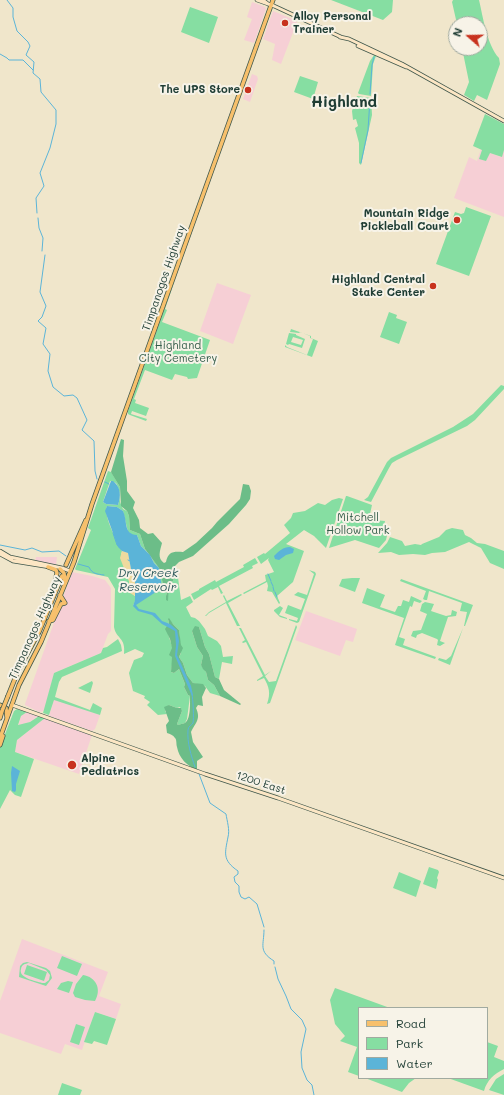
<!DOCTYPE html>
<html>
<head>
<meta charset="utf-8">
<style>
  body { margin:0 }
  #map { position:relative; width:504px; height:1095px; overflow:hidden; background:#f0e6cb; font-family:Mali,sans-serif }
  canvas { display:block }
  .legend { position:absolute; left:358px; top:1007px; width:130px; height:72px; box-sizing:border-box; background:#f7f3e8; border:1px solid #a1aaa0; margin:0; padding:5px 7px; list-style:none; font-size:12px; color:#1f3d34 }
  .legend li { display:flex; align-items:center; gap:8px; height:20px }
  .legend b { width:20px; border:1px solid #a1aaa0 }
  .north { position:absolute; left:448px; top:16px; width:40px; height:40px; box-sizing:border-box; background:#f7f3e8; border:1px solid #a1aaa0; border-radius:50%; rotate:290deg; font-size:11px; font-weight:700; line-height:16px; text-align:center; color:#1f3d34 }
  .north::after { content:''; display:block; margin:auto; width:14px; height:18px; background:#c8321e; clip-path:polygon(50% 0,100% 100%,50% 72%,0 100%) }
</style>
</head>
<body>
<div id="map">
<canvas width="504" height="1095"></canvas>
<ul class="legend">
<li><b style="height:5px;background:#f7c06c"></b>Road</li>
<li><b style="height:11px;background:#86dea2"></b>Park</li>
<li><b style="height:11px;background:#5bb4d8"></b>Water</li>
</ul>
<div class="north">N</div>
</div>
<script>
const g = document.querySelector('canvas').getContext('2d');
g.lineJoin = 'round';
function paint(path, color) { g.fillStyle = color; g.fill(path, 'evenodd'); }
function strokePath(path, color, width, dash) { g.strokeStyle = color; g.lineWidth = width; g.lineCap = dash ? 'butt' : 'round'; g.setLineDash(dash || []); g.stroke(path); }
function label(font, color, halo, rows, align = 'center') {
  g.font = font + ' Mali,sans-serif'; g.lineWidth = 4; g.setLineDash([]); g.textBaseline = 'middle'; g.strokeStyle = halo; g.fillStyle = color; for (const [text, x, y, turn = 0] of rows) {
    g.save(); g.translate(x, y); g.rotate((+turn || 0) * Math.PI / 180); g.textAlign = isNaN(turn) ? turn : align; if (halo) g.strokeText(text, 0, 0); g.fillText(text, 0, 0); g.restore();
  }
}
const built = new Path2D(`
  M252,2L265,7L266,9L254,43L244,40L252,19L247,17Z
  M273,11L295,20L297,22L281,64L272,60L275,44L263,39Z
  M252,74L257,76L258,79L250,102L243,99Z
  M481,149L501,157L504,150V217L454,198L469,157L477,161Z
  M217,283L251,295L233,344L200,331Z
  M36,557H57L56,565L35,561Z
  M72,572L92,576L105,580L111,588V631L108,634L101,653L54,673L45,709L43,711L39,712L25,705V704Z
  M306,611L357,629L353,642L346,640L340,656L295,640Z
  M54,699L100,715L95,729L92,731L49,716Z
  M27,712L39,716L30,722L18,726L21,716Z
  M45,718L92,735L79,774L15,752L17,740Z
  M22,939L108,972L99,996L121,1004L116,1019L95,1012L82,1050L65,1044L61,1054L0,1033V1001Z`);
const green = new Path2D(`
  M331,0H393L392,12L383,20Z
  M453,0H479C483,17 487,45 499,58L500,64L487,100L477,95L474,101L464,95L469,82L462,48H480V24H457L452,2Z
  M190,7L218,17L209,43L181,32Z
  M374,55L376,56L373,64L371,96L359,94L358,93L370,61Z
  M300,76L318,82L313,99L294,92Z
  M357,96L371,98L372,115L361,165L359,163V143L355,128L358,126L356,119L353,120L352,111Z
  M485,114L504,124V150L502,157L490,153L486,161L479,159L482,150L473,146Z
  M466,207L491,216L469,276L436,264L455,212L461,214L464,213Z
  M178,271L165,309L167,310L162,322L210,340L197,378L188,379L187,377L175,374L172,380L145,370L134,399L136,400L135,403L149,408L146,416L132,411L131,414L147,419L146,421L130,415L128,414V411Z
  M389,312L397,315L396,318L407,322L399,344L380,337Z
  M291,329L311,336V338L318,341L312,357L285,347V345L287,347L307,355L313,339L310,338V336L300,332L299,333L290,332Z
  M289,333L296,334V335L305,339L302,348L289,344L288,345L286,344ZM293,337L303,340L301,345L291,342Z
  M501,385L504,386V389L475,420L467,426L397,460L392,463L389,468L371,502L364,500L368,497L387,462L391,458L453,427L473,414Z
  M108,471L111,472L120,487V502L123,509L127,511L129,516L130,530L140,534L145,549L159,568L164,588L167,592L166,596V600L169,583L173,581L175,574V568L177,570L181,600L190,596L193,602L186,607L191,617L195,618L199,621L205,629L208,636L217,641L221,646L223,657L233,656L232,664L222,662L219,679L215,677L209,654L205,647L199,627L192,631L197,647L203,656L201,665L206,672L208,680L214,685L220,696L210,693L205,686L193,683L187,675L183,663L179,657L181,653L179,630L168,619L169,623L167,625C167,633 170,639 172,646C174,654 172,664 171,672L174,673L179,669L185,684L184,687L188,695L190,696L187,719L185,723L178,725L177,724L182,711L180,707L177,708L169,705L165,711L167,714L158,715L147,705L150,702L144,698L145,696L133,691L129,673L134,660L142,657L144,653L135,649L124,654C126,637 116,639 114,627L115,589L108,577L76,570L75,569L91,530L88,528ZM110,481L116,483C120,490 121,497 118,505L106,504L103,502ZM107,506L117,507L123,511L128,532L132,535H137L141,546L150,555L154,563L157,566L162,586L133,606L135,601V596L130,592L129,581L121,555L122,551C117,541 103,516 107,506Z
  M346,496H347L372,505L370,514L375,516L374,520L385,521L384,526L389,527L386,540L379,548L355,540L329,548Z
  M339,498L343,499L326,548L314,536L304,530L286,544L304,551L293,582L277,596L280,603L279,604L272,592L267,591L268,586L267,582L244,594L243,593L266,581L265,575L274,572L268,560L269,558L261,564L257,557L264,553L265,554L290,533L284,525L291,518L293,513L305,511L318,503L325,505L332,500Z
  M452,528L463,530L465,535L471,538L477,543L485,544L504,551V569L490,563L481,548L469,542L445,552L432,553L425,555L413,554L399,555L391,552L378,553L387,543L390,537L402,541L405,546L415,544L421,545L422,544L439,537L446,530Z
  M255,558L258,563L252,566L253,568L219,586L223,593L221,594L218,587L212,590L211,589L194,600L191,594L199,590V589L215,580L216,582L244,567L243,565Z
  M309,570L315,572L316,574L299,622L297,623L289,620V619L297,621L298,618L285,613L288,605L301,610L305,599L294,595L298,592L307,595L314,574Z
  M352,578H360L355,592L339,586L342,579Z
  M401,579L473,605L465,626H464L467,612L460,611L462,603L429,591L427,600H425L423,599L426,591L400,581Z
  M367,588L385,595L380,607L395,612L398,606H401L403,600L409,602L411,596L422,601L420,603L414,601L412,607L410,606L399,637L405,639L403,645L436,657L435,659L395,645L404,618L362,603Z
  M241,594L242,595L228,603L240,626H237L226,603L209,613L206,616H205L209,612L226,602L223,596L224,595L227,601Z
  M425,602L434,604L431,611L446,616L451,615L452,610L457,612L456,616L448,617L440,641L445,643L440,646L437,645L438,640L437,639L422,633L417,635L416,638L411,636L413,631L421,630L427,614L420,611L422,604Z
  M280,606L283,608L279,615L287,618V619L280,617L274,611V610Z
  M296,625L297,627L270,703L267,704C271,693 269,687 264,678L257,681V680L263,676L246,642L243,643L242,642L245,640L239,628H241L265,675L271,671L265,676L269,682L276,681Z
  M463,628L450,665L438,660L439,658L446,660L451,656Z
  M118,639L121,645L122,651L62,677L59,682L55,697L90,710L93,703L102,708L100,715L54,700L49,715L43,713L54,673L101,653L103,648L107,647Z
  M92,681L93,683L90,693L78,688Z
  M17,709L27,712L21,716L18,725L30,722L39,716L45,718L17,740L15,752L34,759L21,797L15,795L10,790L0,809V747L14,711Z
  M429,867L438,870L439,872L437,878L438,880L436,889L423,884Z
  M399,872L421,881L416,897L393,888Z
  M62,956L82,964L77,976L57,968Z
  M27,962L46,968L50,971L52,978L46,986L19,977L20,966L23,963ZM29,963L46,970L50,975L49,980L45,983H42C36,981 18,978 21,969C22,964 25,964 29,963Z
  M27,965L47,972L44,981L24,974Z
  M83,975C96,977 102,989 95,1001L85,1000L75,997L73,993L76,984Z
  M68,981L73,982L69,993L57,989L61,983Z
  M335,988L390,1008H359V1076L348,1072L357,1047L340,1041L345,1036L335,1024L330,1000Z
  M95,1012L116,1019L107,1045L94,1041L92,1044L84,1042Z
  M76,1024L85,1027L79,1045L70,1042Z
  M487,1042L498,1046L494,1057L504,1061V1069C494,1074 487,1080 484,1091L448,1078H487Z
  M504,1074V1095L489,1090L496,1079Z
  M365,1078H416L409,1083L402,1092Z
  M62,1083L82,1090L80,1095H58Z`);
const forest = new Path2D(`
  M121,439L124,440L123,456L127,481V491L135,502L133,508L139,520L140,528L148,534L153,533L162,543C160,551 157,558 164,563L166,562C168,552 173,551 183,552L196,543L212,528L217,522L240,499L243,484L249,485L251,491L250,499L246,505L229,524L193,556L179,562L175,566V574L173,581L169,583L168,601L166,600V596L167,592L164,588L159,568L145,549L140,534L130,530L129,516L127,511L121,506L120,487L112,474L111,472Z
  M169,618L173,624L179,630L181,645L183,648L179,657L183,663L187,675L193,683L203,684L206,688L202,697L203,706L198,705L196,708C201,719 196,722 191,732L193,742L203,757L197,761V770C187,766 179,758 177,747C176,744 177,740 175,738C173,735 170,734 167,733L166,725L169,721L164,707L169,705L177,708H181L182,711L177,724L178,725C180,724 183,724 185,723C191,719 190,702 190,696L188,695L184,687L185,684L179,669L174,673L171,672L172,657L169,655L172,648L170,639L165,629L169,623L168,619Z
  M195,626L199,627L205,647L209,654L215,677L219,679L224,690L241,704L240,705L220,696L214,685L208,680L206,672L203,669L201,665L203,656L197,647L192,631Z`);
const sand = new Path2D(`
  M122,551L128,553L131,569L135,579V596L130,593L129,581L120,558Z`);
const water = new Path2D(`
  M111,481H113C121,487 121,496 118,505L106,504L103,502Z
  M107,506L117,507L123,511C128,522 123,534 137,535L141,546L150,555L154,563L159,568L162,588L136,605L139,609L155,613L162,621L170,624L177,630L179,641L177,655L191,686L193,695L192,696L175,656L176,645L175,631L162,624L152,615L138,611L133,606L135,600V579L131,569L128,553L122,551L118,547L105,511Z
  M290,547L294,549L293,553L286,555L279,560L275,559L274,556C279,551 283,547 290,547Z
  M12,766L20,771L16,784V790L15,792L12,791L11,773Z`);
const stream = new Path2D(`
  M7,0L13,8V17L17,31L28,42L30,46L26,55L34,62L33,73L40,79L41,92L56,110V124L50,148L40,173L44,186L36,198L37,213
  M0,54L7,58L9,60H23L33,70
  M370,94L372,65L374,57
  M361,163L368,130L370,99
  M38,218L39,228L43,238L42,251
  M45,255L40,292L46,306L42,317L38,321L46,328L43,344L50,354L48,371L53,387L64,396L73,395L77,398L87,420L82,430L94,441L95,471L97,479
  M105,482L109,484
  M113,533L117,545L119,547
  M0,545L25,550L32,548L42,552L59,551L66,556
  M128,560L130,561
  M78,564L89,567C92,574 97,574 104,575
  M268,574L271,581
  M271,582L273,586
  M273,587L274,591
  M275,592L277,597
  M192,694C193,699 194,719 193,723C192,725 188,726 188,730C187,743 191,755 195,767
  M199,774L210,803L226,814C227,821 230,830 228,837C225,853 222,860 238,871V874L234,877L235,882L239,886V892L241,897L245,899L249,897L257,904L264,927
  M264,930C264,945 258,951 274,961V964
  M275,967L278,979L286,996L291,1009L302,1020L306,1029L301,1052L302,1068L307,1080L312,1085L314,1095`);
const secondary = new Path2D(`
  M257,0L274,6L341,37
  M263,0L268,4
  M340,37L349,39L402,64L504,121
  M358,46L406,67
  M0,551L10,557L62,568L70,571
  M0,554L13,561L50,567
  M12,705L205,774L278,798L504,878`);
const primary = new Path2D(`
  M66,565L86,520
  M48,567L56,570L57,573L50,601
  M60,569L64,573L65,583
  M49,621L53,620L61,604L65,603L60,595
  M8,696L18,671L39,632L62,576
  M0,705L6,708L7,718
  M0,718L2,711
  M0,738L19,685L41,642L74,562L92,504L273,0
  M0,745L3,736`);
const primaryBridge = new Path2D(`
  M2,711L8,696`);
const markers = [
  [285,23,4,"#c8321e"],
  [248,90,4,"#c8321e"],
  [457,220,4,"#c8321e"],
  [433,286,4,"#c8321e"],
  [72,765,5,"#c8321e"]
];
const poiNames = [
  ["Alloy Personal",293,17,"left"],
  ["Trainer",293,30,"left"],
  ["The UPS Store",240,90],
  ["Mountain Ridge",449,214],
  ["Pickleball Court",449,227],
  ["Highland Central",425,280],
  ["Stake Center",425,293],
  ["Alpine",81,759,"left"],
  ["Pediatrics",81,772,"left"]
];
const streetNames = [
  ["Timpanogos Highway",164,278,-71],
  ["Timpanogos Highway",35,628,-66],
  ["1200 East",261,783,18]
];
const parkNames = [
  ["Highland",178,346],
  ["City Cemetery",178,359],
  ["Mitchell",358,518],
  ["Hollow Park",358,531]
];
const waterNames = [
  ["Dry Creek",148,573],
  ["Reservoir",148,587]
];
const districtNames = [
  ["Highland",344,102]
];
paint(built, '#f6cfd5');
paint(green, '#86dea2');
paint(forest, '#6cbd88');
paint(sand, '#eeda9e');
paint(water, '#5bb4d8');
strokePath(stream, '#5bb4d8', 1);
strokePath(secondary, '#3e564b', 4.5);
strokePath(primary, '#3e564b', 5);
strokePath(secondary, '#fce6c4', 3);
strokePath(primary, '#f7c06c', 3.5);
strokePath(primaryBridge, '#3e564b', 5, []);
strokePath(primaryBridge, '#f7c06c', 3.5);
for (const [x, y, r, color] of markers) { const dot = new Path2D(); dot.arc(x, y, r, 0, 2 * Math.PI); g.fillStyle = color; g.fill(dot); strokePath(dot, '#f7f3e8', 1.5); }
label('bold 11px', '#1f3d34', '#f7f3e8', poiNames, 'right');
label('11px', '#1f3d34', '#f7f3e8', streetNames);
label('11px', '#345d4a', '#f7f3e8', parkNames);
label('italic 12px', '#2e5b5d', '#f7f3e8', waterNames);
label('bold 15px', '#1f3d34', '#f7f3e8', districtNames);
</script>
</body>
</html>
